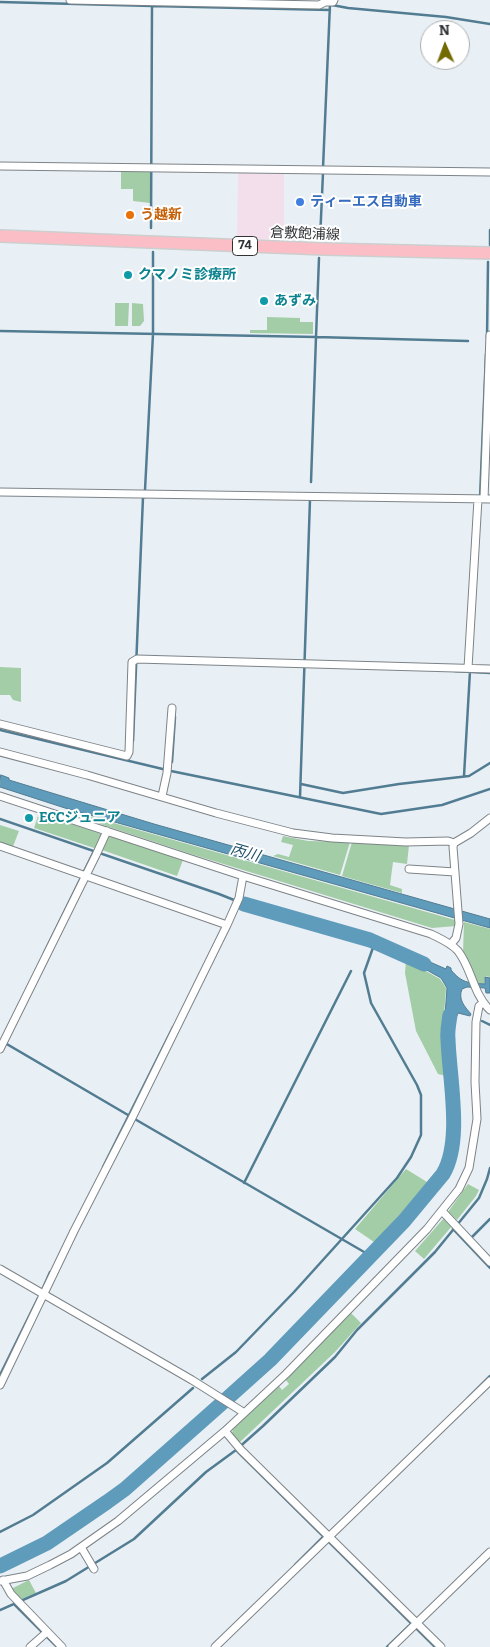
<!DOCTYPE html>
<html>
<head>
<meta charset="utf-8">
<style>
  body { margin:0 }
  #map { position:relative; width:490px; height:1647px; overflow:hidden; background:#e9f0f5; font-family:Bitter,serif }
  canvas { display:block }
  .north { position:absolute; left:420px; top:20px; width:50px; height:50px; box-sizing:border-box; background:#fff; border:1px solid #acadae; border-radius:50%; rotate:358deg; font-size:14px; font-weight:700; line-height:20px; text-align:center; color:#303234 }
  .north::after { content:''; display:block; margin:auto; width:18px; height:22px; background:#736a03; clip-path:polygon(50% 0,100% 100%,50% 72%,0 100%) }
</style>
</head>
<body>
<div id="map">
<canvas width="490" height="1647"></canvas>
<div class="north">N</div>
</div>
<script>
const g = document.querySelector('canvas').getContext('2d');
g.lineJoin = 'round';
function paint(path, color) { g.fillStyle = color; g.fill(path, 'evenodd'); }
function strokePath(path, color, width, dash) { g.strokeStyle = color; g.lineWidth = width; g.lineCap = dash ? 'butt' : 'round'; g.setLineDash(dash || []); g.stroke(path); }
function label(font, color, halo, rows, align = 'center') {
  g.font = font + ' Bitter,"Noto Sans JP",serif'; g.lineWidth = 4; g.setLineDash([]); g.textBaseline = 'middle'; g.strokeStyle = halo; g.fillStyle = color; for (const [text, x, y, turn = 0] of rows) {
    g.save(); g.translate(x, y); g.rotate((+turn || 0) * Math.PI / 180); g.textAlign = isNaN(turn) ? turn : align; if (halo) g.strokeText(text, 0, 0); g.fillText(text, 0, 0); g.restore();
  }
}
const industrial = new Path2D(`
  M238,173L284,174V226L308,227V240L237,239Z`);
const green = new Path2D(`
  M121,171H151L150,203L133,201V189H121Z
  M115,303H129L128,326H115Z
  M132,303L143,304L144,321L140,326H132Z
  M267,317L300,318V322H313V334L250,333V330H267Z
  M0,667L21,668V702L13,700L10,695H0Z
  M39,813L101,834L102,835L97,849L34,828Z
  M89,816L455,920L456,926L432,928L191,854L88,820Z
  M0,825L19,831L12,849L0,844Z
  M110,836L183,860L177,876L102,850L107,838Z
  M283,836L308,841L350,842L340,875L273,856L278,854L289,857L293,845L281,842Z
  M352,842L409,845L407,864L393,862L390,885L402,889V893L342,876Z
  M464,922L490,929V977L485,976L484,984L478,983L463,953Z
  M406,960L440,979L446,988L443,1027L446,1076L438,1074L416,1031L405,973Z
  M406,1169L427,1182L395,1221L374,1242L355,1229Z
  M468,1184L479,1190L476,1196L457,1220L448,1212Z
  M444,1218L452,1226L424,1259L415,1251Z
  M351,1313L361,1323L335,1352L239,1443L232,1433L233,1429L279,1386L282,1390L289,1384L285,1379Z
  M29,1580L36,1593L20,1600L11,1589Z`);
const water = new Path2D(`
  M1,775L9,778V780L154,824L490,919V928L65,808L0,787Z
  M407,952L446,969L447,966L451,968V970C462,983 468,983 485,984V977L490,978V993H486L485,988L467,987L462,989C458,999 464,1006 471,1014L470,1016L458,1013L450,1034H445L444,1029L447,988L441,978L405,958Z`);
const stream = new Path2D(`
  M0,2L152,6V5
  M332,5L348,8L446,17L490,24
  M323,168L330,4
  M151,228L152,6L330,10
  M320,240L323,173
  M490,245V230
  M0,331L316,337L319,258
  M487,338L488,262
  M311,482L316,337L468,341
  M145,490L153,334V252
  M480,498L486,354
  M454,671L490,673
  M0,730L171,771L381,814L442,805L490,789
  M133,741L143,497H146
  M172,762L175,717
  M464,776L470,671
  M301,784L343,793L399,784L469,776L490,763
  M300,797L310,499
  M0,819L219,894L244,904
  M44,953L94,851
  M482,1021L490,1025
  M0,1040L128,1115
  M133,1118L371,1256
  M103,1167L173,1027
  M244,1183L351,971
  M453,1229L490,1268
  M472,1237L490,1219
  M43,1288L50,1272
  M0,1375L38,1298
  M202,1379L236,1352L294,1292L397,1178L411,1157L421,1135V1095L417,1085L371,1003L364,973L375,942
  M468,1398L490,1376
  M236,1450L435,1647
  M0,1532L33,1515L107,1463L193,1388
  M295,1565L323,1537
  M15,1605L57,1647
  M0,1610L66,1581L134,1539L206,1472L236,1450L263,1426L335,1357L357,1330L435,1252L479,1198L487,1179L490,1168
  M387,1647L412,1623`);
const river = new Path2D(`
  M244,904L370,940L424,964
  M0,1566L47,1543L107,1502L125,1489L221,1404L270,1360L404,1221L443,1174C463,1141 449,1077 448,1039C447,1031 449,1023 450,1015`);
const street = new Path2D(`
  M70,0L319,5L325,2H333L334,0
  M0,166L490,172
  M0,492L490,499
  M484,499L490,335
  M468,668L478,499
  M0,724L127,756L129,752L132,662L137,659L490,669
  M0,752L87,775L216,813L293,833L332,838L406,842L448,841L454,843L471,833L490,818
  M0,796L243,876L431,934C441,939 451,943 458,951C472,969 473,994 490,1010
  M162,796L167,773L172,708
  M0,846L227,925
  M409,869L455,872
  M451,944L456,938L459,924L453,847L454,843
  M0,1049L96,855L107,831
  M442,1211L490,1262
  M0,1269L192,1380L243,1412
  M0,1385L74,1231L133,1116L227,925L239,898L243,876
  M225,1431L241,1450L441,1647
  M81,1547L94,1569
  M3,1580L11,1594L62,1647
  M0,1581L27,1576L50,1565L71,1554L118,1521L225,1431L286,1374L427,1229L459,1189L469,1168L477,1119L475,1082L476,1022L479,1006L483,1003
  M30,1647L47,1632
  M215,1647L490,1381
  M392,1647L490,1552`);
const primary = new Path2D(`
  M0,236L324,249L490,253`);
const markers = [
  [300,202,5,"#3f7fe0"],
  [130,215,5,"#e8710a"],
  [128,275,5,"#0f9aa8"],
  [264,301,5,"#0f9aa8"],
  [29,818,5,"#0f9aa8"]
];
const shields = [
  [245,246,25]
];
const shieldNames = [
  ["74",245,246]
];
const shopNames = [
  ["ティーエス自動車",310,202]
];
const foodNames = [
  ["う越新",140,215]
];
const streetNames = [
  ["倉敷飽浦線",305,234,2]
];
const cultureNames = [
  ["クマノミ診療所",138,275],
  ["あずみ",274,301],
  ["ECCジュニア",39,818]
];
const waterNames = [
  ["丙川",245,853,16]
];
paint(industrial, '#f3deec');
paint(green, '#a3cda6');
paint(water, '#5f9bba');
strokePath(water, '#517c92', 1);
strokePath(stream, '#517c92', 2.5);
strokePath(river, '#5f9bba', 15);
strokePath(street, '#7d8387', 9);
strokePath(primary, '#cdcece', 14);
strokePath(street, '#fff', 7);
strokePath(primary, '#fcbec6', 11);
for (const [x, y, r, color] of markers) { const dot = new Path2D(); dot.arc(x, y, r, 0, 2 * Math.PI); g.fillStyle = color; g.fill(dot); strokePath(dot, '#fff', 2); }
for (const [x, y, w] of shields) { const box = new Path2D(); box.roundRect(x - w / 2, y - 9.5, w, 19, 4); g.fillStyle = '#fff'; g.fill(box); strokePath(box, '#303234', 1); }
label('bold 12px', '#303234', null, shieldNames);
label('bold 14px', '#366cbe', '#fff', shopNames, 'left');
label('bold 14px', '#c56008', '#fff', foodNames, 'left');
label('14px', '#303234', '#fff', streetNames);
label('bold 14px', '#0d838f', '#fff', cultureNames, 'left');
label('italic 15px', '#205168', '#fff', waterNames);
</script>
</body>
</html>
